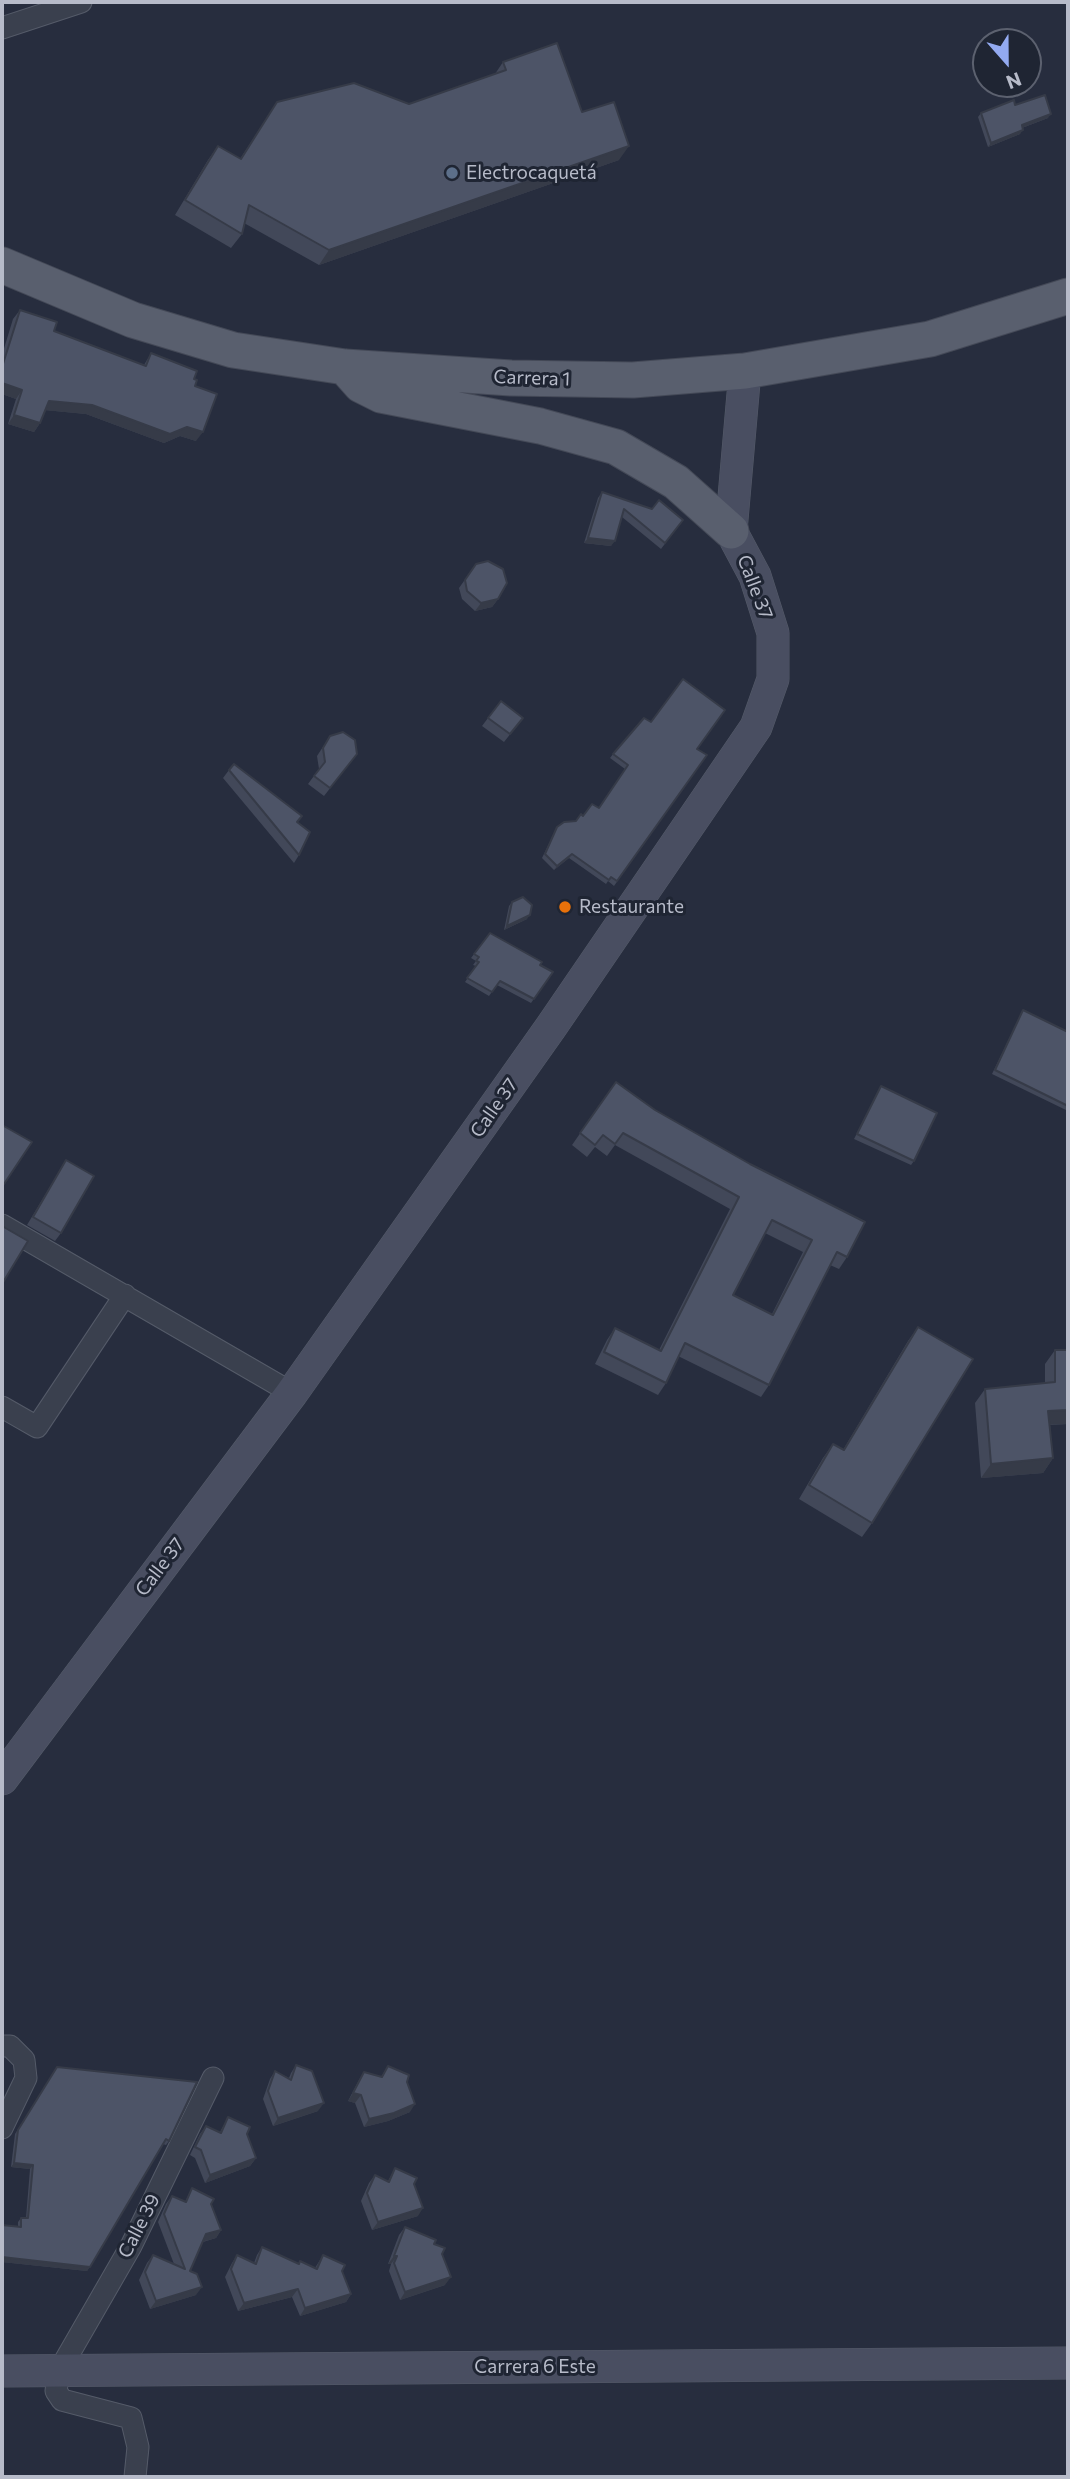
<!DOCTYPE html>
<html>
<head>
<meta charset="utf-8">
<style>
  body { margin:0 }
  #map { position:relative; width:1070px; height:2479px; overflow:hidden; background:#272d3e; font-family:Commissioner,sans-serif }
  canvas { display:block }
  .frame { position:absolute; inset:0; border:4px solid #b7bbc9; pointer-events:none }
  .north { position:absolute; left:972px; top:28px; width:70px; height:70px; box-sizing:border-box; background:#1f2533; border:2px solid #5c616f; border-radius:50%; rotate:159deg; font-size:19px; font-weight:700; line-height:28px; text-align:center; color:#b7bbc9 }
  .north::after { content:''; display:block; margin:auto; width:24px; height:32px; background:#93aaf1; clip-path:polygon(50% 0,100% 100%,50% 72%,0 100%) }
</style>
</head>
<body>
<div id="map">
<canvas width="1070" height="2479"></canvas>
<div class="frame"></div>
<div class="north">N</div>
</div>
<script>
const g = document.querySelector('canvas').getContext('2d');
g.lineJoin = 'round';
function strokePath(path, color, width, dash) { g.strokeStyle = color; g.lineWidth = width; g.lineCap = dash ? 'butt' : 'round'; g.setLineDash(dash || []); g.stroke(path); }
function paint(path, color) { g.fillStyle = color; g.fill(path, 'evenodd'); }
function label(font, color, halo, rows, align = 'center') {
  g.font = font + ' Commissioner,sans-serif'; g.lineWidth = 6; g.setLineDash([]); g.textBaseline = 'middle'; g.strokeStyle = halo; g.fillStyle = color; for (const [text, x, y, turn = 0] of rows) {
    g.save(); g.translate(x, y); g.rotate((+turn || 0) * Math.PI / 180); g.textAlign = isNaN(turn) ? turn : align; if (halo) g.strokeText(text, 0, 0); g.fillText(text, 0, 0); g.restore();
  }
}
const street = new Path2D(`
  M2,28L81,2
  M2,1225L292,1393
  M2,1407L37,1427L125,1295
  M2,2046H10L24,2060L26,2078L2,2128
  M135,2477L138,2447L131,2418L62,2400L56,2391L59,2371L131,2246L213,2078`);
const secondary = new Path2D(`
  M2,1779L292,1393L551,1027L756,727L773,679V633L755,576L731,531L745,371
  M2,2371L1068,2363`);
const primary = new Path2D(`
  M2,265L133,320L233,350L345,367L511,378L633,380L745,371L930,339L1068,296
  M345,367L361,385L381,395L540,426L616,447L676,482L731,531`);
const wall = new Path2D(`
  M503,62L582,112L619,160L319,265L244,223L242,234L231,248L175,215L208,160L218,146L240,159L277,102L409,104L495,74Z
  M981,113L1048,118L1022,128L1020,134L988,147L978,117Z
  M20,310L54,331L144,365L151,353L194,379L196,441L180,436L164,443L86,414L45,410L40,423L34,432L8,424L16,399L2,394V355L13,319Z
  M602,492L683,520L661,549L622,517L611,546L584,543L598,498Z
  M476,564L498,599L492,607L475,611L462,599L459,588Z
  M488,718H523L504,742L482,726Z
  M330,736L357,754L324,796L308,784L319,769L317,756Z
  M697,749L707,755L614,886L608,881L606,884L569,858L554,870L542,858L557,827L576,821L599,808L625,769L610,758L613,754Z
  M229,770L297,822L299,855L294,863L223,778Z
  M512,902L527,919L504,930L509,906Z
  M490,933L553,972L531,1003L497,985L489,996L465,982L476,966L473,965L476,961L471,958Z
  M1023,1010L1068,1032V1111L992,1074Z
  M616,1082L847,1257L839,1269L830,1265L769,1385L761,1397L678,1356L666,1383L658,1395L595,1364L607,1340L615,1328L659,1350L730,1209L615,1145L607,1156L595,1147L587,1157L572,1145ZM765,1233L803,1252L772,1314L733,1295Z
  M881,1086L914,1161L911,1165L854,1139Z
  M66,1160L61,1233L55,1241L27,1225Z
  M918,1327L872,1523L862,1537L799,1499L823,1458L833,1444L843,1450L908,1341Z
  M1055,1350L1068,1424L1050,1425L1053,1458L1043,1473L981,1478L975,1403L985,1389L1045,1383V1364Z
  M296,2065L318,2111L273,2126L263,2099L270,2079L275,2071L289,2078L291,2073Z
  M388,2066L407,2082L410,2112L388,2121L364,2127L355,2103L348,2101L359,2080L364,2072L381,2077Z
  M57,2067L169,2141L166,2145L163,2144L87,2271L2,2262V2225L18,2226V2222L21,2218H26L30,2169L11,2167L15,2134Z
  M228,2117L247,2134L256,2158L250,2166L205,2183L195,2158L190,2155L200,2134L206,2126L220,2132Z
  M395,2168L414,2184L418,2216L372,2230L361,2201L369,2183L375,2175L388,2181Z
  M192,2188L211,2204L221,2230L216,2238L203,2242L190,2271L196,2295L150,2309L139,2280L147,2263L153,2255L174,2264L158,2222L166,2204L172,2196L185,2202Z
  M405,2227L434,2244L442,2254L445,2285L400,2300L389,2271L391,2264H388L399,2235Z
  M262,2247L299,2264L315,2268L323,2255L342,2271L351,2294L346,2302L300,2316L292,2297L238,2311L225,2277L232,2263L237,2255L254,2263L257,2255Z`);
const shadedWall = new Path2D(`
  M1051,114L1048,118L1019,129L1022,125Z
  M1023,130L1020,134L988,147L991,143Z
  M629,146L619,160L319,265L329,250Z
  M2,383L22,390L16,399L2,394Z
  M49,401L92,405L187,427L203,432L196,441L180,436L164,443L86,414L43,410Z
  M14,415L40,423L34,432L8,424Z
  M588,538L615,541L611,546L584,543Z
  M498,599L492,607L475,611L481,603Z
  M572,854L569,858L554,870L557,866Z
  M530,915L527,919L504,930L507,926Z
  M1068,1410V1424L1038,1425L1048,1411Z
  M1053,1458L1043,1473L981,1478L991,1464Z
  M353,2093L361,2095L355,2103L348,2101Z
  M324,2103L318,2111L273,2126L278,2118Z
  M415,2104L410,2112L388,2121L364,2127L369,2119Z
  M256,2158L250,2166L205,2183L210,2175Z
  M14,2163L33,2165L30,2169L11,2167Z
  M423,2208L418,2216L372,2230L378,2222Z
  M221,2230L216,2238L201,2242L206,2234Z
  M394,2256H397L391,2264H388Z
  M2,2257L90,2267L87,2271L2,2262Z
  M451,2277L445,2285L400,2300L405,2292Z
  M202,2287L196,2295L150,2309L156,2301Z
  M298,2289L292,2297L238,2311L244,2303Z
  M351,2294L346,2302L300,2316L305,2308Z`);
const building = new Path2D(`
  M557,43L582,112L614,102L629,146L329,250L249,205L242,234L185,200L218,146L241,159L277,102L354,83L409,104L506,70L503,62Z
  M1045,95L1051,114L1022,125L1023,130L991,143L981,113L1014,100L1015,105Z
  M20,310L57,322L54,331L146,366L151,353L197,371L194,379L197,380L195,386L217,394L203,432L187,427L170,434L92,405L49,401L40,423L14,415L22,390L2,383V367Z
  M602,492L652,509L659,500L683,520L665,543L624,509L615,541L588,538Z
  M488,561L503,569L507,583L498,599L481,603L467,591L465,580L476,564Z
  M683,679L725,710L697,749L707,755L617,881L611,877L609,880L572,854L557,866L545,854L557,827L564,822L576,821L581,814L583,816L592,804L599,808L628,765L613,754L644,718L651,722Z
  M501,701L523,718L510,734L488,718Z
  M343,732L355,740L357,754L330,788L314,776L325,762L323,748L330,736Z
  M234,764L302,816L297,822L310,832L299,855L229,770Z
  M523,897L532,905L530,915L507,926L512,902Z
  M490,933L542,962L540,965L553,972L534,999L500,981L492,992L467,978L479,962L476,961L479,957L474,954Z
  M1023,1010L1068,1032V1106L995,1070Z
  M616,1082L655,1110L750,1164L865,1222L847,1257L837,1252L769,1385L685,1343L666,1383L604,1352L615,1328L661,1351L739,1197L623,1133L615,1144L603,1135L595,1145L580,1133ZM772,1220L812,1240L773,1315L733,1295Z
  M881,1086L937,1113L914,1161L857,1134Z
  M2,1125L32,1142L2,1187Z
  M66,1160L94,1176L61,1233L33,1217Z
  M2,1226L28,1241L2,1284Z
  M918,1327L973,1359L872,1523L809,1485L833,1444L844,1450Z
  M1055,1350H1068V1410L1048,1411L1053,1458L991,1464L985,1389L1055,1382Z
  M296,2065L312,2071L324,2103L278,2118L268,2091L275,2071L291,2080Z
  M388,2066L409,2075L407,2082L415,2104L394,2113L369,2119L361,2095L353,2093L364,2072L382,2077Z
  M57,2067L197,2082L169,2141L166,2139L90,2267L2,2257V2225L21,2227V2218H28L33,2165L14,2163L18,2130Z
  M228,2117L250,2127L247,2134L256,2158L210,2175L201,2150L195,2147L206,2126L221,2133Z
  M395,2168L417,2178L414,2184L423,2208L378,2222L367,2193L375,2175L389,2182Z
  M192,2188L214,2199L211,2204L221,2230L206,2234L190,2271L197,2274L202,2287L156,2301L145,2272L153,2255L185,2269L164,2214L172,2196L186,2202Z
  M405,2227L436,2240L434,2244L445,2248L442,2254L451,2277L405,2292L394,2263L397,2256H394Z
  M262,2247L299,2264L300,2261L317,2269L323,2255L345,2265L342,2271L351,2294L305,2308L298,2289L244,2303L231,2269L237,2255L256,2264Z`);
const markers = [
  [452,173,7,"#5c6f8a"],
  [565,907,7,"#e8710a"]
];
const poiNames = [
  ["Electrocaquetá",466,173],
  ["Restaurante",579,907]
];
const streetNames = [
  ["Carrera 1",532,378,2],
  ["Calle 37",755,587,69],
  ["Calle 37",494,1108,-55],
  ["Calle 37",160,1567,-53],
  ["Calle 39",139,2226,-63],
  ["Carrera 6 Este",535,2367]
];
strokePath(street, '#555b69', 23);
strokePath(secondary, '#555b69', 33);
strokePath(primary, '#444957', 37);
strokePath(street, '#3a404e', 21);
strokePath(secondary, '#494e61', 32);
strokePath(primary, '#595f6e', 35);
paint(wall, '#424859');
paint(shadedWall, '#363b48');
paint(building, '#4d5467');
strokePath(building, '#363b48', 2);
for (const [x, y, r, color] of markers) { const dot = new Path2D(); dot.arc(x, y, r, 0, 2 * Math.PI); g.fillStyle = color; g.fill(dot); strokePath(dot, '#1f2533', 2.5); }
label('19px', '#b7bbc9', '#1f2533', poiNames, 'left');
label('19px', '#b7bbc9', '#1f2533', streetNames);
</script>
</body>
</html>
